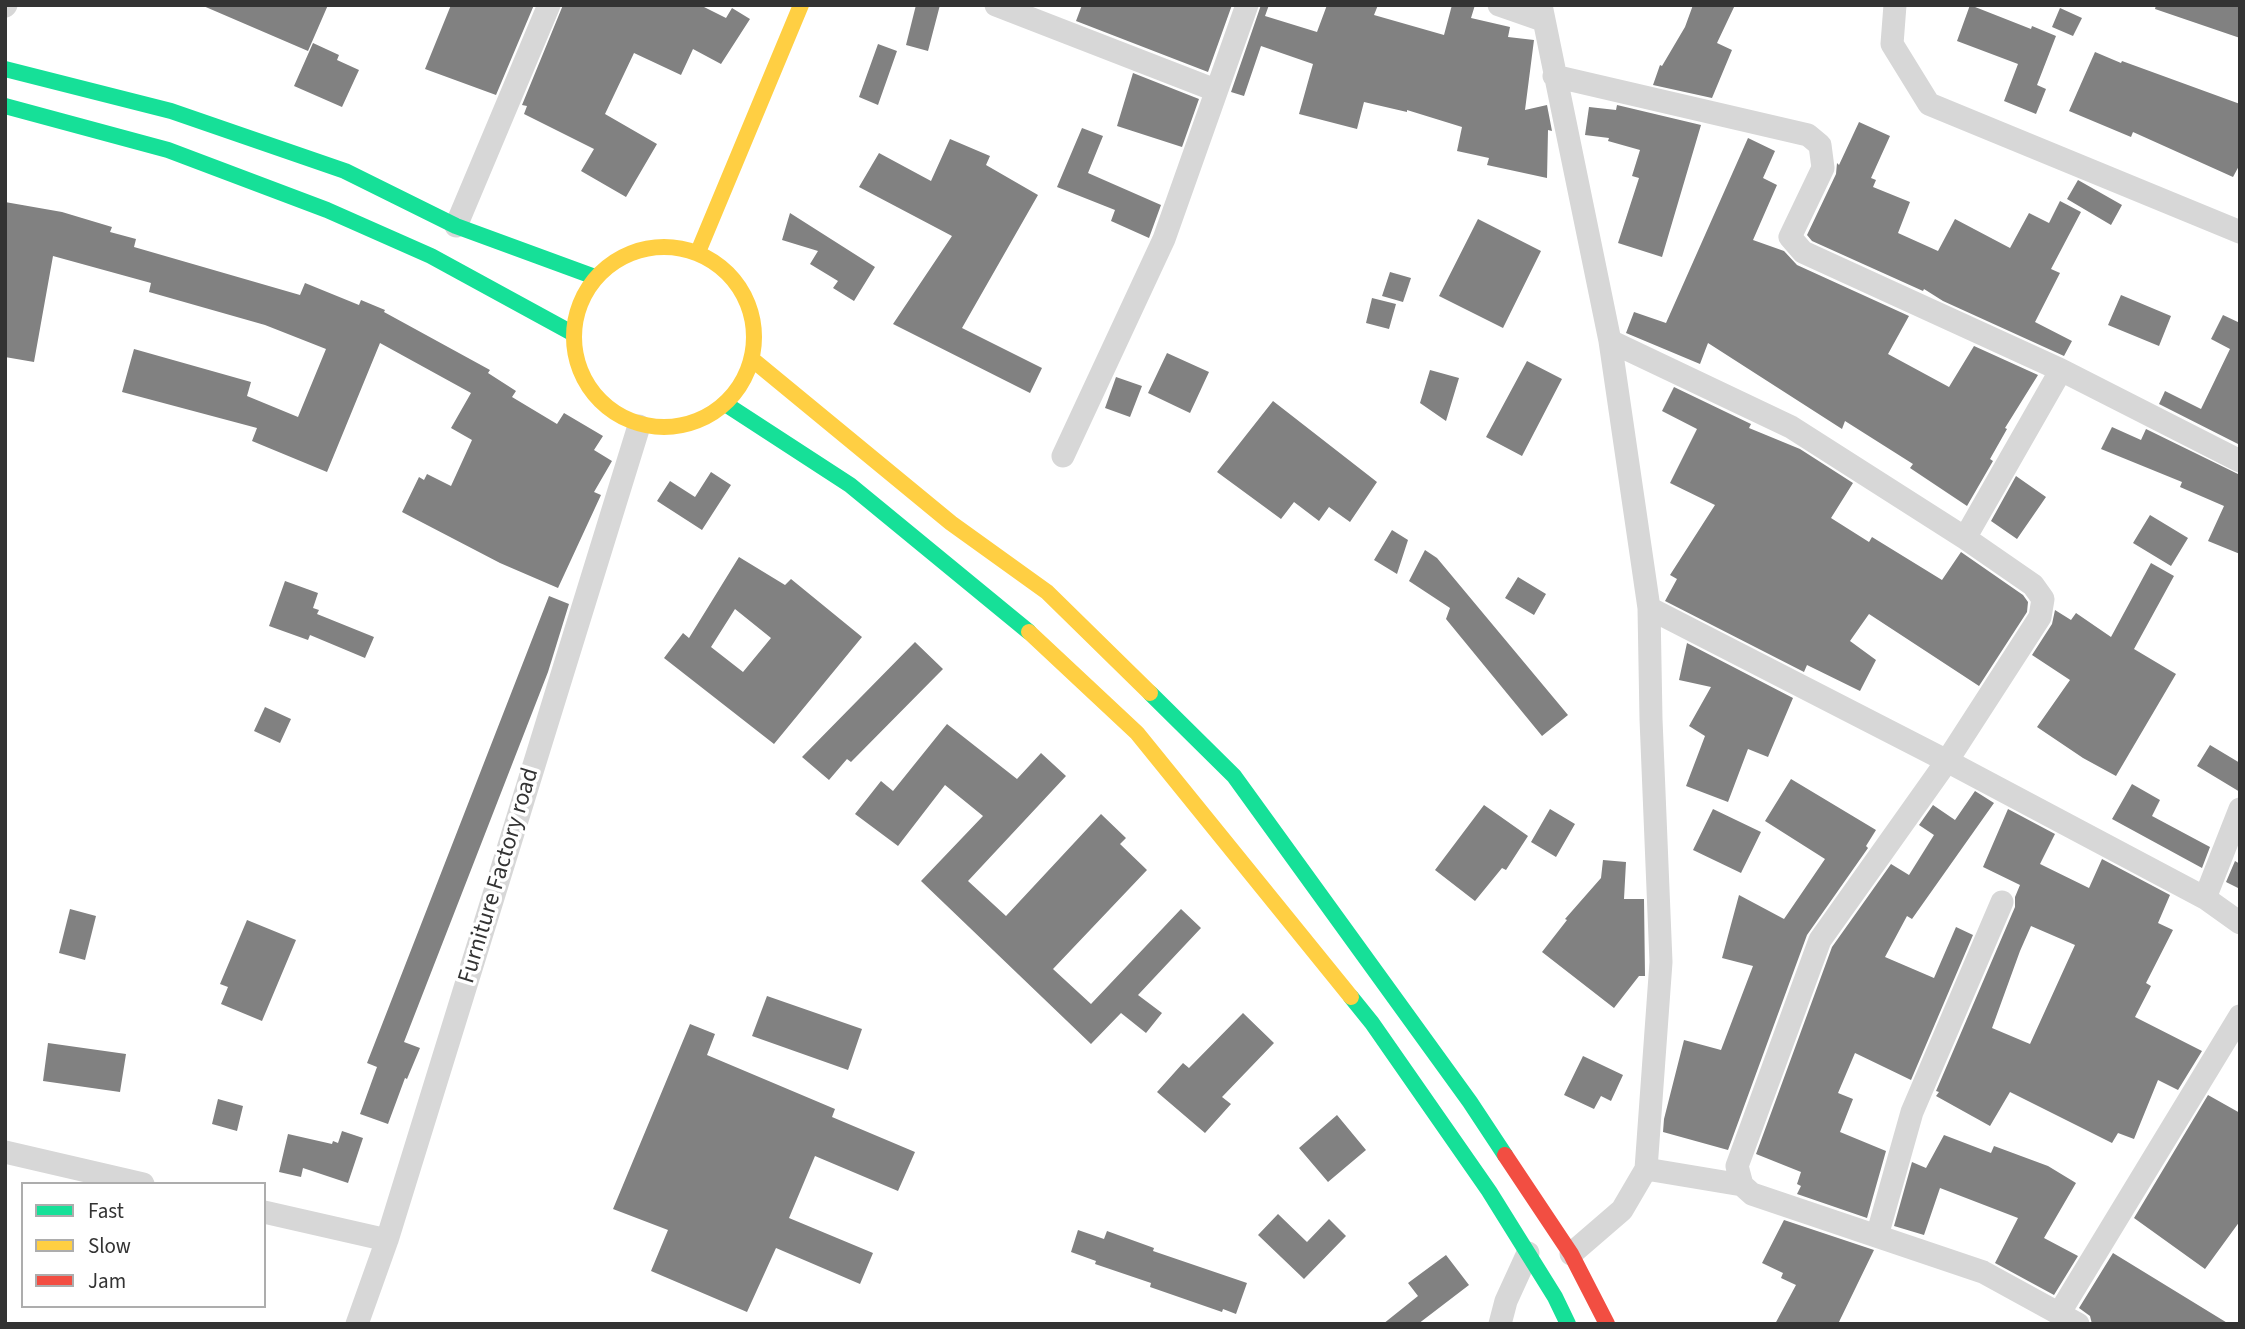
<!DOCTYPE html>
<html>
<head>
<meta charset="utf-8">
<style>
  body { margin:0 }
  #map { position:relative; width:2245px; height:1329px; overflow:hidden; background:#fff; font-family:"Source Sans 3",sans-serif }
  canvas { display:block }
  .frame { position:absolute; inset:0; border:7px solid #333; pointer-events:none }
  .legend { position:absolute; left:21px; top:1182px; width:245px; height:126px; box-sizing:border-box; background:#fff; border:2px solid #adadad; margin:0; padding:9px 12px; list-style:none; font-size:21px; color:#333 }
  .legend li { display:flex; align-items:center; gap:14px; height:35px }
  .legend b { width:35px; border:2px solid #adadad }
</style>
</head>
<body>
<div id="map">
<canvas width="2245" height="1329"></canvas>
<div class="frame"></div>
<ul class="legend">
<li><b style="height:9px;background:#16e098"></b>Fast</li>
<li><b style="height:9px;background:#ffcf43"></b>Slow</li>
<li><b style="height:9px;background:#f24e42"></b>Jam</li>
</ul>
</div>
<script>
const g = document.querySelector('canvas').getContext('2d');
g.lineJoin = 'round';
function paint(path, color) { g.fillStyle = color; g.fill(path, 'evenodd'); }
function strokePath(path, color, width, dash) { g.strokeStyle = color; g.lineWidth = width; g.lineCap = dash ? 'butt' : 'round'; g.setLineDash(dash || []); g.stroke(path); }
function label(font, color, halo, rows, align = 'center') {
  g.font = font + ' "Source Sans 3",sans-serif'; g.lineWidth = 7; g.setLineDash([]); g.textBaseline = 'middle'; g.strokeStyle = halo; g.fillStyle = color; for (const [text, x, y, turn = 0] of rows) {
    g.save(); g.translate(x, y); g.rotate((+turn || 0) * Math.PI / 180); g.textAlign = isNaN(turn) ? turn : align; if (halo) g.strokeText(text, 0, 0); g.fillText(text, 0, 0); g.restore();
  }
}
const building = new Path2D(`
  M201,5H328L308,51Z
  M451,5H534L496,95L425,69Z
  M563,5H700L726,18L732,8L750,19L721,64L693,49L681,75L634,53L605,114L657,144L626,197L581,171L594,149L524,114L527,106L522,105Z
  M916,5H940L928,51L906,45Z
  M1082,5H1232L1208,72L1076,21Z
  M1261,5H1269L1265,16L1317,32L1327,5H1378L1374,15L1444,35L1452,5H1475L1471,18L1510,27L1508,37L1534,40L1525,110L1547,105L1552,131L1548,130L1547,178L1487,165L1489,158L1457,151L1462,127L1407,110V112L1364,102L1357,129L1299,114L1313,64L1261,46L1244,96L1231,92Z
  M1693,5H1735L1717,43L1732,50L1712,98L1653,85L1660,65L1662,66L1685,27Z
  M1970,5L2031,29L2032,26L2056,36L2037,85L2046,89L2036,114L2004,101L2018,64L1957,41Z
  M2156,5H2240V38L2155,9Z
  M2060,8L2082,18L2073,36L2052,27Z
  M313,43L339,55L337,60L359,70L342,107L294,86Z
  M878,44L897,51L878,105L859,97Z
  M2095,52L2121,63L2122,61L2240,104V164L2233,177L2133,132L2131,137L2069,111Z
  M1133,73L1199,99L1182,147L1117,126Z
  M1617,105L1701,125L1662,257L1618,243L1639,178L1632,176L1640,150L1608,141L1609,138L1585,135L1589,107L1616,110Z
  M1859,122L1890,136L1871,178L1876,180L1873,187L1910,202L1898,233L1938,251L1955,219L2010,248L2029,213L2049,223L2060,201L2081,212L2051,269L2060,273L2035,322L2072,341L2064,356L1943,301L1924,289L1923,291L1812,241L1807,235L1836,174L1837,163L1839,165Z
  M1082,128L1103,136L1088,173L1161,205L1149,238L1111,221L1115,210L1057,187Z
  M1748,138L1775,151L1763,178L1777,185L1753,240L1784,251L1797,265L1909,316L1888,354L1949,387L1974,346L2038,375L2005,428L2007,429L1990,459L1993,461L1967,506L1910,468L1913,464L1845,421L1842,429L1708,343L1700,364L1626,333L1634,312L1666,323Z
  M950,139L990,156L986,165L1038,195L962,328L1042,368L1030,393L893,324L952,236L859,187L879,153L931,181Z
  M2078,180L2122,205L2111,225L2067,199Z
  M5,202L62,212L112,227L110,232L136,239L134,247L300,295L305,283L359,305L361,300L385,310L384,312L490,370L488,373L516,391L512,397L557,424L564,413L603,436L594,450L612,461L594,492L601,495L558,588L500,563L402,512L419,477L424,480L427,474L451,486L472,440L451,428L471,393L380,343L327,472L252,441L257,428L122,392L134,349L251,382L247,396L298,417L326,349L265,325L149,292L151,283L53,256L34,362L5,357Z
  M790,213L875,267L854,301L833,288L838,281L810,264L818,251L782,240Z
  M1478,219L1541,251L1503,328L1439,296Z
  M1390,272L1411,278L1403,302L1382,296Z
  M2121,295L2171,316L2159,346L2108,325Z
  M1372,298L1396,304L1389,329L1366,323Z
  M2223,315L2240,323V445L2159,404L2165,391L2201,409L2230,349L2211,339Z
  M1167,353L1209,372L1190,413L1148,393Z
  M1527,361L1562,379L1522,456L1486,437Z
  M1430,370L1459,378L1446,421L1420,403Z
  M1116,377L1142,386L1130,417L1105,408Z
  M1674,387L1751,424L1749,428L1800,449L1853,483L1831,518L1869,542L1872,537L1942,580L1961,552L2023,595L2028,602L2027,612L1979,686L1869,614L1850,641L1876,660L1860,691L1807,665L1804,672L1665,601L1677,579L1670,575L1715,505L1670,483L1697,429L1662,411Z
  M1273,401L1377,482L1350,522L1329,507L1319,521L1294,502L1281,519L1217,472Z
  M2112,427L2141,440L2146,429L2240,475V554L2208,541L2224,506L2180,487L2182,482L2101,449Z
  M711,472L731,485L702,530L657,501L670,481L695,497Z
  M2016,476L2046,497L2017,539L1991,521Z
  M2150,515L2188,538L2171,566L2133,543Z
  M1392,530L1408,540L1397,574L1374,560Z
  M1425,550L1437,558L1568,715L1542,736L1446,619L1450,608L1409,581Z
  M739,557L785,585L791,579L862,637L774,744L664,658L683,633L689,638ZM735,609L771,638L743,672L711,647Z
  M2151,563L2174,576L2134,649L2176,674L2116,776L2083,758L2037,727L2070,680L2032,655L2052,624L2055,610L2071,620L2076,613L2111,637Z
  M1518,577L1546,594L1534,615L1505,598Z
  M285,581L318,593L313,608L319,610L317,614L374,637L365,658L310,635L308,640L269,626Z
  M549,596L569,604L548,672L404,1042L420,1048L407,1079L405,1078L388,1124L360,1114L377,1067L367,1063Z
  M915,642L943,669L851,762L847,759L829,780L802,757Z
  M1687,643L1793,698L1768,757L1748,749L1728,802L1686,786L1705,736L1689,726L1711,687L1679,680Z
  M265,707L291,719L280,743L254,731Z
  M947,724L1017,779L1041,753L1066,776L968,881L1006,916L1101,814L1126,838L1120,844L1147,870L1053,969L1091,1004L1181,909L1201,928L1138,995L1162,1013L1146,1033L1121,1013L1091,1044L921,881L983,816L945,785L898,846L855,814L881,781L893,791Z
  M2210,745L2240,763V792L2197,766Z
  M1791,779L1876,830L1866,846L1868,848L1807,935L1728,1150L1663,1132L1664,1119L1684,1040L1721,1050L1753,966L1722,958L1739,895L1784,919L1825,859L1765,821Z
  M2132,784L2160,800L2152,816L2210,847L2202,868L2112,819Z
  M1975,791L1994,803L1912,919L1907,916L1885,957L1934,978L1956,927L1973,935L1911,1080L1855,1053L1838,1093L1853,1099L1840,1132L1886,1151L1867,1218L1797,1194L1801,1186L1797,1184L1801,1172L1756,1154L1832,947L1891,864L1909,875L1934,835L1919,825L1933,805L1955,820Z
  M1484,805L1528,836L1506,870L1502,868L1475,901L1435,870Z
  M1550,809L1575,824L1556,857L1531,842Z
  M1713,809L1761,832L1741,873L1693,850Z
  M2008,809L2055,834L2040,864L2089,888L2102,859L2170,895L2158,923L2173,930L2146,983L2151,986L2135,1017L2202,1051L2178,1090L2158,1080L2134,1139L2118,1133L2112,1143L2010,1092L1990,1126L1936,1096L1939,1092L1936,1091L2015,907V897L2020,885L1983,867ZM2031,926L2075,945L2030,1044L1992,1028L2020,951Z
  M1603,860L1626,862L1624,899H1644L1645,976H1639L1614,1008L1542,952L1567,920L1565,919L1601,878Z
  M2235,861L2240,864V889L2226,882Z
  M70,909L96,916L85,960L59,953Z
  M247,920L296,940L262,1021L221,1004L228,987L220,984Z
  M767,996L862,1029L848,1070L752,1036Z
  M1243,1013L1274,1043L1222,1097L1231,1104L1205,1133L1157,1092L1183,1063L1189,1068Z
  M690,1024L715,1034L707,1055L835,1109L832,1117L915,1152L898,1191L815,1156L789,1218L873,1253L860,1284L776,1248L747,1312L651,1271L668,1230L613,1209Z
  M48,1043L126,1054L120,1092L43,1081Z
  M1583,1056L1623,1075L1611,1101L1601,1096L1594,1109L1564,1095Z
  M2208,1095L2240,1113V1221L2205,1269L2134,1218Z
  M218,1099L243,1106L237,1131L212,1124Z
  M1337,1115L1366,1150L1328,1182L1299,1148Z
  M342,1131L363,1138L348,1183L303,1168L301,1177L279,1172L288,1134L332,1144L333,1141L338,1143Z
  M1944,1135L1991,1153L1994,1146L2048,1166L2076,1183L2044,1238L2078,1256L2054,1295L1995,1263L2018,1218L1940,1188L1924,1235L1894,1226L1912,1162L1926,1168Z
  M1278,1214L1307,1242L1329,1219L1346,1236L1304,1279L1258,1235Z
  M1784,1220L1874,1250L1838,1324H1775L1796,1285L1781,1278L1783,1273L1762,1263Z
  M1078,1230L1104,1239L1107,1231L1154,1248L1153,1251L1247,1283L1236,1314L1223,1309L1222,1312L1150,1287L1151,1283L1095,1264L1096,1261L1071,1252Z
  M2113,1253L2229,1324H2092L2090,1316L2079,1308Z
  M1446,1255L1469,1285L1418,1324H1383L1418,1296L1408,1283Z`);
const street = new Path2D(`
  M996,5L1215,90
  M1499,5L1542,20
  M1541,5L1610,341L1649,608L1651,719L1661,962L1646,1169L1622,1210L1571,1254
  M1895,5L1892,44L1929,104L2240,232
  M5,6L6,5
  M1554,76L1808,135L1820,145L1823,168L1790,237L1803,252L2061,370L2240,461
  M456,226L549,5
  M1610,341L1791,427L1965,538L2033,585L2043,599L2040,617L1947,761L1820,940L1737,1166L1742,1185
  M1063,456L1164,239L1247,5
  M1965,538L2061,370
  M1649,608L1947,761L2205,898L2240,923
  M2205,898L2240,809
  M5,1152L143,1184
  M1646,1169L1742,1185L1752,1194L1983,1272L2078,1324
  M264,1212L387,1240
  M1877,1236L1912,1112L2002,902
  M2060,1312L2240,1016
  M357,1324L387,1240L639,426
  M1500,1324L1506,1301L1528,1253`);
const fast = new Path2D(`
  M5,69L171,111L345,171L456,226L595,277
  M5,106L168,150L327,210L431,256L572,333
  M727,405L850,485L1029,632
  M1150,693L1234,776L1470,1102L1505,1155
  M1351,997L1372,1023L1489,1191L1555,1297L1568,1324`);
const slow = new Path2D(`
  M574 337a90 90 0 1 1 180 0a90 90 0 1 1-180 0Z
  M698,252L801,5
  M753,360L951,523L1047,592L1150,693
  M1029,632L1137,733L1351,997`);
const jam = new Path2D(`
  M1505,1155L1571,1254L1607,1324`);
const streetNames = [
  ["Furniture Factory road",500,876,-73]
];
paint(building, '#818181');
strokePath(street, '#d7d7d7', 23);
strokePath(fast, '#16e098', 16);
strokePath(slow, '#ffcf43', 16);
strokePath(jam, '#f24e42', 16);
label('24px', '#333', '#fff', streetNames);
</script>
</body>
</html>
